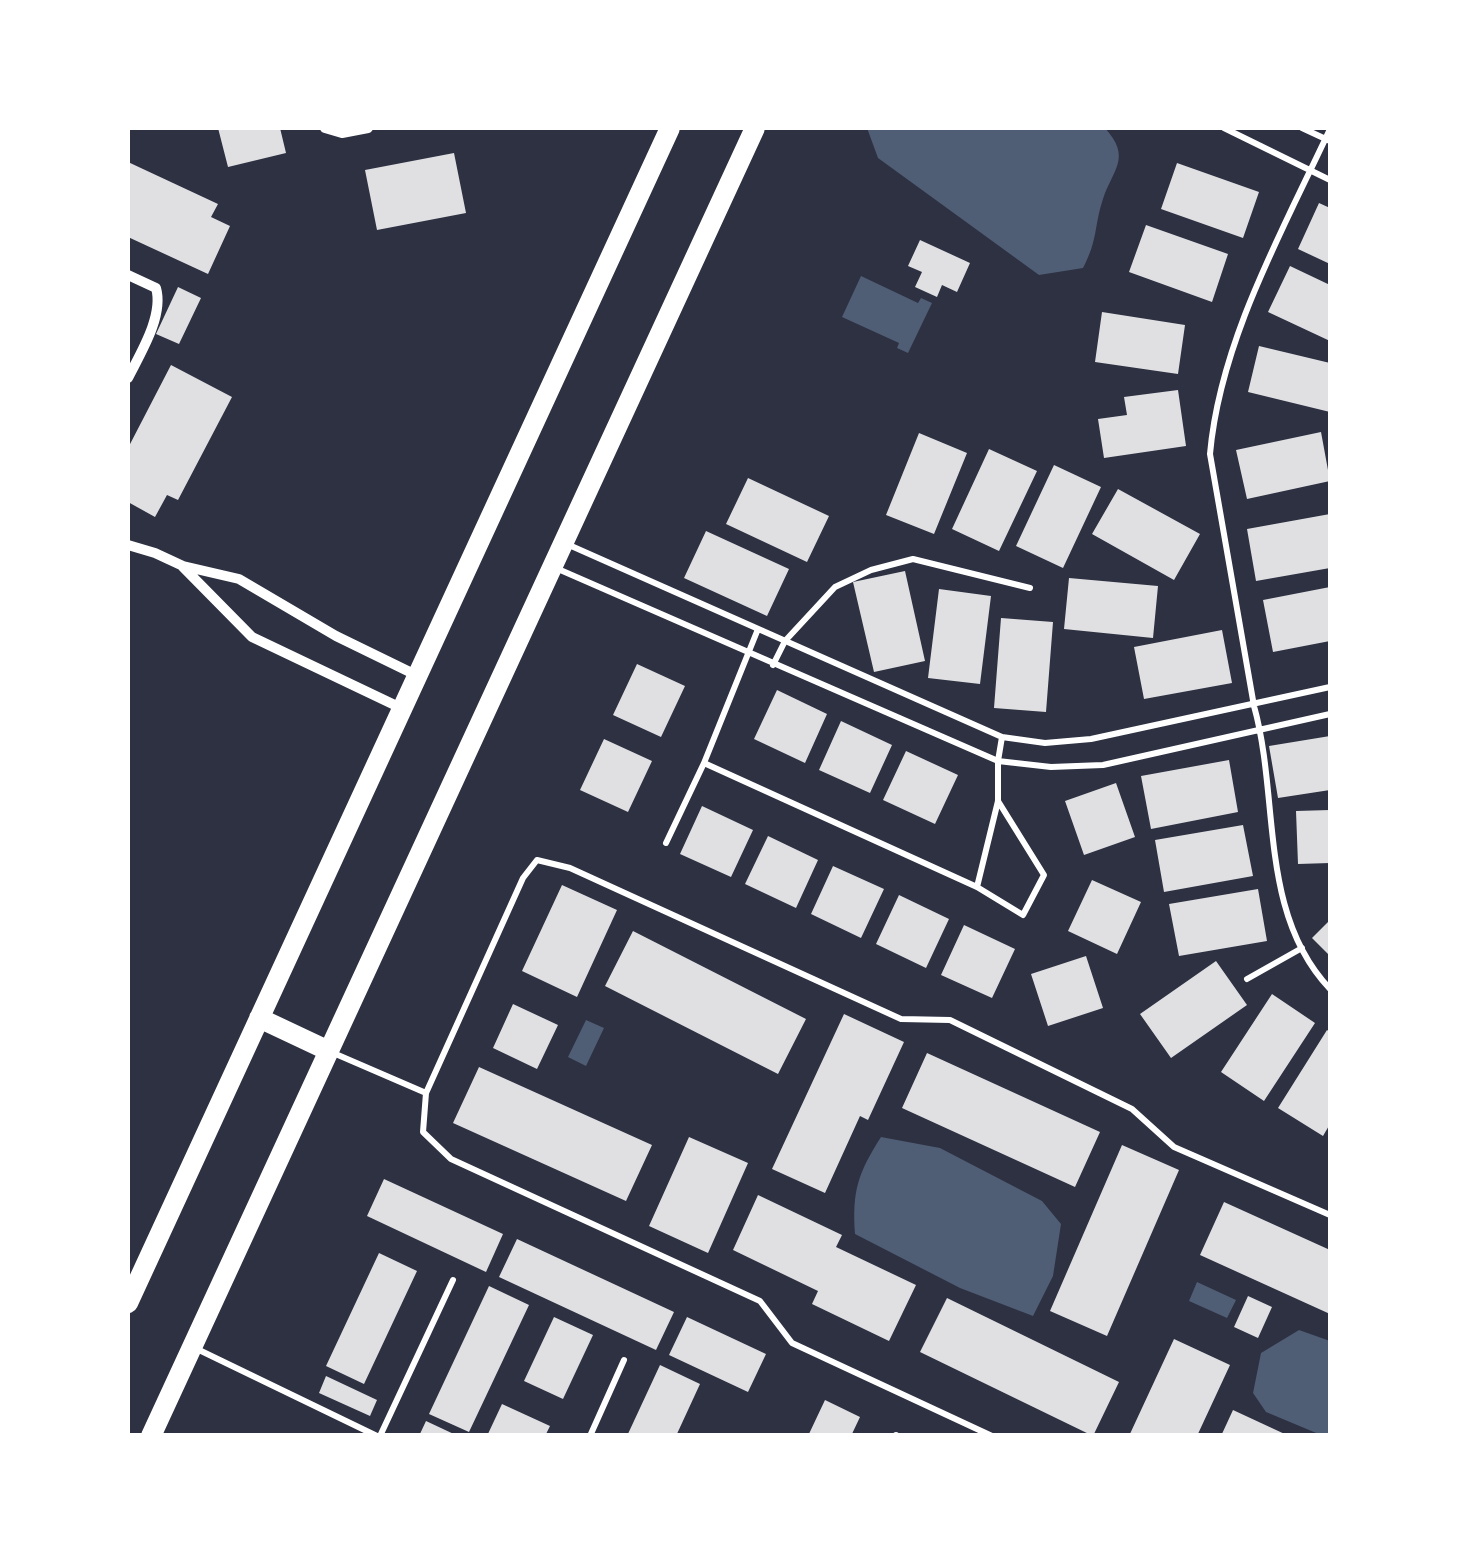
<!DOCTYPE html>
<html>
<head>
<meta charset="utf-8">
<style>
  body { margin:0 }
  #map { position:relative; width:1458px; height:1563px; overflow:hidden; background:#2d3142; font-family:"Asap Condensed",sans-serif }
  canvas { display:block }
  .frame { position:absolute; inset:0; border:130px solid #fff; pointer-events:none }
</style>
</head>
<body>
<div id="map">
<canvas width="1458" height="1563"></canvas>
<div class="frame"></div>
</div>
<script>
const g = document.querySelector('canvas').getContext('2d');
g.lineJoin = 'round';
function paint(path, color) { g.fillStyle = color; g.fill(path, 'evenodd'); }
function strokePath(path, color, width, dash) { g.strokeStyle = color; g.lineWidth = width; g.lineCap = dash ? 'butt' : 'round'; g.setLineDash(dash || []); g.stroke(path); }
const water = new Path2D(`
  M867,128H1105C1132,158 1113,169 1103,199C1094,226 1098,240 1083,268L1039,275L878,158Z
  M861,276L918,303L921,298L932,303L908,353L897,348L899,343L842,317Z
  M586,1020L604,1028L586,1066L568,1057Z
  M881,1137L940,1148L1042,1201L1061,1224L1053,1276L1033,1316L960,1288L855,1234C852,1191 858,1173 881,1137Z
  M1197,1282L1236,1300L1227,1318L1189,1301Z
  M1299,1330L1330,1341V1435H1321L1266,1412L1253,1393L1261,1353Z`);
const building = new Path2D(`
  M218,128H280L286,153L228,167Z
  M454,153L466,213L377,230L365,170Z
  M128,162L218,204L211,217L230,226L208,274L128,237Z
  M1177,163L1259,192L1243,238L1161,209Z
  M1319,203L1330,208V264L1298,249Z
  M1146,225L1228,254L1212,302L1129,272Z
  M920,240L970,263L957,292L942,285L937,297L915,287L922,272L908,266Z
  M1290,266L1330,285V341L1268,312Z
  M178,287L201,298L179,344L156,334Z
  M1102,312L1185,325L1178,374L1095,362Z
  M1259,346L1330,363V412L1248,392Z
  M171,365L232,397L178,500L167,495L155,517L128,502V448Z
  M1178,390L1186,446L1104,458L1098,419L1127,415L1124,397Z
  M1321,432L1330,481L1247,499L1236,450Z
  M919,433L967,453L934,534L886,515Z
  M989,449L1037,471L999,551L952,529Z
  M1054,465L1101,487L1063,568L1016,546Z
  M748,478L829,516L807,562L726,524Z
  M1118,489L1200,534L1174,580L1092,534Z
  M1330,514V568L1256,581L1247,529Z
  M706,531L789,569L767,616L684,578Z
  M905,571L925,661L874,672L853,582Z
  M1069,578L1158,586L1153,638L1064,629Z
  M1330,587V641L1273,652L1263,600Z
  M939,589L991,596L980,684L928,678Z
  M1001,618L1053,622L1046,712L994,708Z
  M1222,630L1232,683L1144,699L1134,647Z
  M637,664L685,686L661,737L613,715Z
  M777,690L827,714L805,763L754,739Z
  M841,721L892,745L870,793L819,770Z
  M1330,736V790L1278,798L1269,746Z
  M604,739L652,761L628,812L580,790Z
  M906,751L958,775L935,824L883,800Z
  M1229,760L1238,812L1151,829L1141,776Z
  M1116,783L1135,837L1084,855L1065,801Z
  M702,806L753,830L731,877L680,854Z
  M1330,810V863L1298,864L1296,811Z
  M1243,825L1253,876L1164,892L1155,840Z
  M768,836L818,860L796,908L745,884Z
  M833,866L884,889L861,938L811,914Z
  M1092,880L1141,902L1117,954L1068,931Z
  M562,885L617,910L577,997L522,971Z
  M1258,889L1267,941L1179,956L1169,904Z
  M899,895L949,919L926,968L876,944Z
  M1330,920V956L1312,938Z
  M964,925L1015,949L992,998L941,975Z
  M633,931L806,1019L778,1074L605,986Z
  M1086,956L1103,1008L1048,1026L1031,974Z
  M1216,961L1247,1005L1171,1058L1140,1014Z
  M1272,994L1315,1023L1264,1101L1221,1072Z
  M513,1004L558,1025L537,1069L493,1048Z
  M844,1014L904,1042L868,1120L860,1116L825,1193L772,1169Z
  M1327,1030L1330,1032V1124L1323,1136L1278,1108Z
  M927,1053L1100,1132L1075,1187L902,1108Z
  M479,1067L652,1145L626,1201L453,1123Z
  M689,1137L748,1163L708,1253L649,1226Z
  M1122,1145L1179,1170L1107,1336L1050,1311Z
  M384,1179L503,1234L486,1272L367,1216Z
  M758,1195L842,1235L836,1247L916,1285L889,1341L812,1304L818,1291L733,1250Z
  M1224,1202L1330,1250V1314L1200,1255Z
  M517,1239L674,1312L656,1350L499,1277Z
  M379,1253L417,1271L364,1384L326,1366Z
  M489,1286L529,1305L469,1432L429,1414Z
  M1248,1296L1272,1307L1258,1338L1234,1327Z
  M947,1298L1119,1382L1093,1436L920,1352Z
  M554,1317L593,1335L563,1399L524,1381Z
  M687,1317L766,1354L748,1392L669,1355Z
  M1174,1339L1230,1365L1197,1436H1129Z
  M660,1365L700,1384L676,1436H627Z
  M326,1376L377,1400L370,1416L319,1393Z
  M825,1400L860,1417L851,1436H808Z
  M502,1404L550,1426L545,1436H487Z
  M1233,1410L1289,1436H1221Z
  M426,1421L458,1436H419Z`);
const service = new Path2D(`
  M1224,128L1330,180
  M1302,128L1330,141
  M1330,129C1283,230 1220,341 1210,454L1254,706C1280,799 1258,913 1330,989
  M569,545L1002,737L1045,743L1091,739L1330,687
  M558,569L998,761L1051,767L1103,765L1330,714
  M773,665L785,641L835,587L871,570L913,559L1030,588
  M704,763L977,887L1023,915L1044,875L998,801
  M666,843L704,763L758,629
  M977,887L998,801V761L1002,737
  M1247,979L1302,948
  M331,1052L426,1093
  M197,1349L377,1436
  M380,1436L453,1280
  M590,1436L624,1360
  M896,1436V1435
  M992,1436L792,1343L760,1301L451,1159L423,1132L426,1093L523,878L537,860L570,868L901,1019L950,1020L1132,1109L1174,1147L1330,1215`);
const minor = new Path2D(`
  M325,128L342,133L368,128
  M128,275L156,288C164,316 140,354 128,378
  M128,545L155,553L183,566L239,579L336,636L416,675
  M183,567L252,637L401,708`);
const primary = new Path2D(`
  M259,1018L329,1051
  M128,1303L670,128
  M151,1436L755,128`);
paint(water, '#4f5d75');
paint(building, '#e0e0e3');
strokePath(service, '#fff', 6);
strokePath(minor, '#fff', 10);
strokePath(primary, '#fff', 20);
</script>
</body>
</html>
